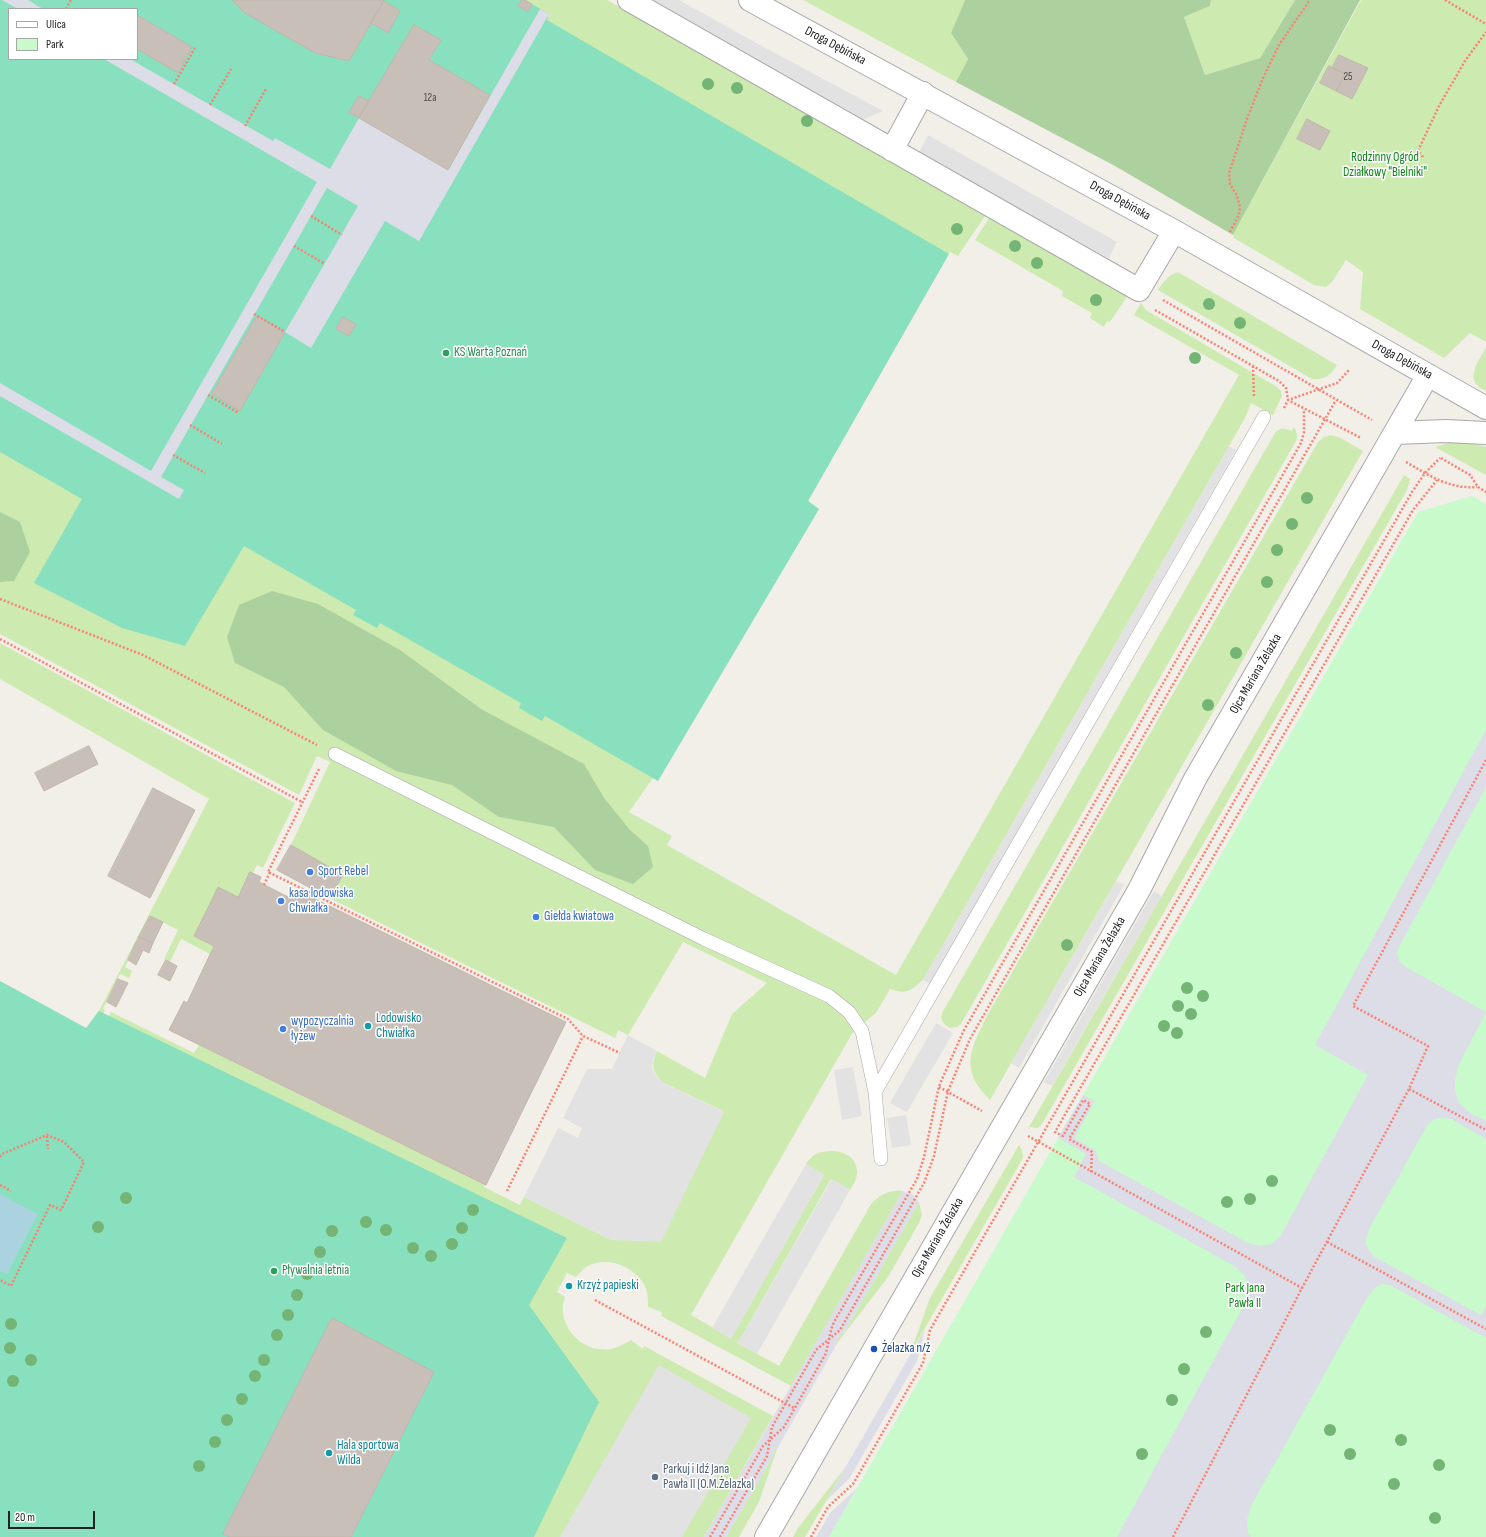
<!DOCTYPE html>
<html>
<head>
<meta charset="utf-8">
<style>
  body { margin:0 }
  #map { position:relative; width:1486px; height:1537px; overflow:hidden; background:#f2efe9; font-family:"Sofia Sans Condensed",sans-serif }
  canvas { display:block }
  .legend { position:absolute; left:8px; top:8px; width:130px; height:52px; box-sizing:border-box; background:#fff; border:1px solid #a7a7a7; margin:0; padding:5px 7px; list-style:none; font-size:12px; color:#222 }
  .legend li { display:flex; align-items:center; gap:8px; height:20px }
  .legend b { width:20px; border:1px solid #a7a7a7 }
  .scale { position:absolute; left:8px; top:1511px; width:87px; height:18px; box-sizing:border-box; border:2px solid #222; border-top:0; padding-left:5px; font-size:12px; line-height:14px; white-space:nowrap; color:#222; -webkit-text-stroke:3px #fff; paint-order:stroke }
</style>
</head>
<body>
<div id="map">
<canvas width="1486" height="1537"></canvas>
<ul class="legend">
<li><b style="height:5px;background:#fff"></b>Ulica</li>
<li><b style="height:11px;background:#c8facc"></b>Park</li>
</ul>
<div class="scale">20 m</div>
</div>
<script>
const g = document.querySelector('canvas').getContext('2d');
g.lineJoin = 'round';
function paint(path, color) { g.fillStyle = color; g.fill(path, 'evenodd'); }
function strokePath(path, color, width, dash) { g.strokeStyle = color; g.lineWidth = width; g.lineCap = dash ? 'butt' : 'round'; g.setLineDash(dash || []); g.stroke(path); }
function label(font, color, halo, rows, align = 'center') {
  g.font = font + ' "Sofia Sans Condensed",sans-serif'; g.lineWidth = 3; g.setLineDash([]); g.textBaseline = 'middle'; g.strokeStyle = halo; g.fillStyle = color; for (const [text, x, y, turn = 0] of rows) {
    g.save(); g.translate(x, y); g.rotate((+turn || 0) * Math.PI / 180); g.textAlign = isNaN(turn) ? turn : align; if (halo) g.strokeText(text, 0, 0); g.fillText(text, 0, 0); g.restore();
  }
}
const grass = new Path2D(`
  M525,0H607L985,216L958,256L950,252L808,501L819,509L658,781L653,778L629,812L672,836L667,845L896,975L1239,375L1134,315L1141,303L1146,310L1277,387L1281,391L1282,396L1273,415L1251,403L1245,418L1229,446L923,980C910,991 907,995 890,989L876,1013L853,1032L691,1315L731,1338L824,1175L806,1164C808,1161 811,1157 814,1155C829,1147 855,1150 857,1170C858,1177 854,1184 850,1190L831,1179L738,1343L779,1366L871,1204C881,1194 889,1190 903,1191L791,1386L661,1316L662,1312L648,1307C648,1300 648,1293 645,1286C635,1266 604,1254 585,1268C581,1271 579,1274 576,1277L567,1273L557,1292L565,1297C564,1302 562,1307 563,1312C565,1335 588,1353 611,1349C619,1347 624,1344 631,1340L643,1349L644,1346L773,1416L704,1537H0V981L86,1028L99,1011L209,799L0,679V643L295,803L263,868L257,865L253,873L250,872L238,897L218,887L194,936L214,946L210,954L181,939L170,962L164,959L178,930L150,916L125,967L132,971L129,978L120,974L103,1009L105,1010L103,1013L109,1016L111,1012L194,1053L199,1045L485,1184L484,1187L520,1205L524,1197L612,1240L723,1111L662,1082C652,1072 651,1064 657,1051L705,1078L732,1014L767,983L683,942L628,1035L618,1030L615,1038L329,898L342,875L291,845L330,762L317,756L299,795L0,634V396L419,241L549,15Z
  M803,0H965L951,33L968,59L956,82Z
  M1211,0H1295L1260,58L1205,75L1184,17L1210,6Z
  M1361,0H1486V342L1470,333L1444,358L1360,309L1363,272L1346,260L1332,282L1326,287L1314,285L1234,238L1233,235Z
  M989,218L1128,295L1110,322L1107,321L1104,327L1090,318L1092,313L1062,296L1063,291L975,240Z
  M1178,272L1337,365C1331,375 1325,380 1312,379L1158,290C1164,281 1167,276 1178,272Z
  M1486,348V391C1484,389 1479,388 1478,386C1467,375 1480,358 1486,348Z
  M1294,427C1297,432 1298,436 1296,441L961,1024L957,1027L950,1028C943,1024 940,1021 942,1013L1275,433C1280,427 1285,428 1292,431Z
  M1331,435L1339,437L1363,451L990,1100C958,1069 971,1048 988,1014L1318,442L1324,437Z
  M1464,441L1486,447V475L1435,447L1449,443Z
  M1404,475L1410,479L1407,490L1042,1124L1038,1128L1029,1127Z
  M1019,1145L1022,1150L1023,1158L910,1354L930,1298Z
  M919,1202L922,1215L919,1223L888,1277L838,1342L836,1340L845,1331Z
  M775,1448L777,1449L759,1502L739,1537H726L772,1458Z
  M847,1465L805,1537H793L798,1528Z`);
const forest = new Path2D(`
  M965,0H1211L1210,6L1184,17L1205,75L1260,58L1295,0H1360L1233,235L1115,166L956,82L968,59L951,33Z
  M0,512L20,522L30,552L14,581L0,582Z
  M272,591L318,604L400,650L481,709L584,764L604,798L630,830L648,846L653,867L633,884L595,870L554,827L499,817L452,785L396,771L323,730L284,687L235,663L227,637L239,605Z`);
const park = new Path2D(`
  M1472,496L1486,504V1537H829L1418,512Z`);
const pitch = new Path2D(`
  M0,0H525L549,14L547,20L949,254L808,501L819,509L658,781L545,716L542,721L519,708L521,703L380,623L377,628L353,615L356,610L244,546L185,646L122,628L34,583L82,499L0,452ZM9,9H137V59H9Z
  M0,981L86,1028L99,1011L567,1238L529,1305L599,1402L534,1537H0Z`);
const parking = new Path2D(`
  M636,0H679L749,39L883,111L857,122Z
  M928,135L1117,242L1109,258L918,154Z
  M1229,446L1236,450L930,984L923,980Z
  M1116,881L1124,885L1019,1068L1011,1063Z
  M1154,891L1162,896L1052,1086L1044,1082Z
  M936,1023L953,1033L907,1112L890,1103Z
  M628,1035L657,1051L653,1059L652,1068L656,1076L662,1082L724,1112L661,1242L612,1240L524,1197L558,1128L578,1138L582,1128L563,1118L587,1069H612Z
  M853,1067L862,1116L842,1120L834,1070Z
  M906,1115L911,1145L892,1148L887,1118Z
  M806,1164L824,1175L731,1339L712,1328Z
  M832,1179L850,1190L757,1354L738,1343Z
  M659,1365L751,1418L682,1537H560Z`);
const plaza = new Path2D(`
  M2,0H28L43,9H18Z
  M540,9L549,14L419,241L385,221L311,348L285,332L358,206L327,188L161,477L184,490L179,499L0,396V383L151,471L317,182L104,59H130L273,141L275,138L330,169L359,118L448,170Z
  M1486,730V787L1400,945L1397,953L1399,961L1404,966L1486,1012L1459,1064L1455,1080V1090L1459,1103L1472,1114L1486,1121V1139L1451,1119L1443,1118L1434,1119L1428,1124L1369,1229L1365,1243L1373,1256L1481,1315L1486,1306V1338L1390,1285L1382,1284L1376,1287L1368,1296L1251,1506L1247,1520L1248,1533L1251,1537H1117L1246,1301L1248,1286L1245,1276L1236,1267L1074,1177L1086,1154L1058,1138L1083,1095L1095,1101L1074,1138L1096,1151L1099,1161L1248,1243L1260,1246L1271,1244L1280,1237L1368,1075L1315,1045Z
  M903,1191L913,1195L919,1202L845,1331L837,1340L838,1342L777,1449L775,1448L772,1458L726,1537H704Z
  M925,1329L917,1361L849,1479L826,1501Z
  M857,1488L829,1537H816L830,1513Z`);
const water = new Path2D(`
  M0,1194L38,1214L7,1274L0,1271Z`);
const building = new Path2D(`
  M233,0H383L384,1L349,61L315,53L245,13Z
  M522,0H525L532,4L528,12L518,6Z
  M384,1L400,11L388,33L371,23Z
  M137,15L192,47L178,73L137,49Z
  M414,25L441,40L429,60L490,95L448,170L359,118Z
  M1339,55L1368,68L1352,99L1336,91L1345,74L1332,68Z
  M1329,66L1345,74L1336,91L1320,83Z
  M359,96L369,101L359,118L349,113Z
  M1307,119L1330,131L1320,150L1297,139Z
  M257,316L285,332L240,411L212,394Z
  M343,317L356,324L349,336L336,329Z
  M89,746L98,764L44,791L35,773Z
  M153,788L195,810L150,898L108,876Z
  M291,845L343,875L329,898L277,870Z
  M250,872L261,877L259,882L292,899L297,890L566,1022L486,1185L169,1030L184,1001L187,1003L214,946L194,936L218,887L238,897Z
  M150,916L163,922L153,943L139,937Z
  M139,937L153,943L149,953L143,950L136,965L128,960Z
  M166,960L177,966L170,981L158,975Z
  M118,979L128,983L116,1007L107,1002Z
  M332,1318L434,1372L351,1537H230L223,1534Z`);
const path = new Path2D(`
  M1445,0L1486,24
  M66,9L71,0
  M174,84L195,48
  M210,105L231,69
  M245,126L266,89
  M1423,157L1418,151L1439,106L1465,61L1486,32
  M311,216L342,235
  M1230,232L1239,215L1240,207L1237,196L1230,184L1229,173L1247,119L1263,78L1279,45L1310,0
  M294,246L325,264
  M1163,300L1372,420
  M1155,310L1279,381L1286,388L1288,400L1361,438
  M254,314L285,332
  M1253,366L1254,398
  M208,395L239,413
  M1284,408L1288,400L1337,383L1350,369
  M190,425L222,444
  M173,455L205,473
  M1441,458L1470,475L1478,487L1486,492
  M1406,462C1430,476 1449,489 1477,487
  M0,599L143,655L317,745
  M0,639L302,802
  M319,769L268,872L568,1019L583,1036L620,1053
  M264,885L270,872
  M939,1087L982,1111
  M1409,1089L1486,1130
  M47,1136L48,1149
  M1028,1136L1302,1288
  M0,1157L2,1154L47,1135L64,1142L84,1162L61,1210L50,1205L11,1286L0,1280
  M1091,1172L1092,1152L1069,1139L1090,1104L1083,1100L1063,1136L1055,1132L1413,510L1437,480
  M0,1185L11,1191
  M507,1191L583,1036
  M1327,1242L1486,1329
  M595,1300L794,1408
  M710,1537L758,1455L763,1446L784,1427L825,1355C829,1344 829,1333 834,1322L917,1179L924,1157L939,1086L964,1030L1301,443L1304,432V409
  M720,1537L767,1456L772,1427L816,1350L840,1330L924,1183L934,1156L948,1091L970,1039L1336,400
  M811,1537L828,1507L853,1484L923,1363L930,1330L1412,492L1425,473L1440,458
  M1173,1537L1302,1288L1409,1089L1428,1046L1353,1006L1486,760`);
const service = new Path2D(`
  M335,754L704,939L829,996L849,1012L862,1031L875,1092
  M881,1159L875,1092L1264,417`);
const minor = new Path2D(`
  M629,0L1139,290L1174,231
  M892,150L923,93`);
const tertiary = new Path2D(`
  M750,0L1174,231L1486,408
  M1395,433L1446,431L1486,433
  M766,1537L1139,890L1195,779L1428,375`);
const trees = [
  [708,84],
  [737,88],
  [807,121],
  [957,229],
  [1015,246],
  [1037,263],
  [1096,300],
  [1209,304],
  [1240,323],
  [1195,358],
  [1307,498],
  [1292,524],
  [1277,550],
  [1267,582],
  [1236,653],
  [1208,705],
  [1067,945],
  [1187,988],
  [1203,996],
  [1178,1006],
  [1191,1014],
  [1164,1026],
  [1177,1033],
  [1272,1181],
  [126,1198],
  [1250,1199],
  [1227,1202],
  [473,1210],
  [366,1222],
  [98,1227],
  [462,1228],
  [386,1230],
  [332,1231],
  [452,1244],
  [413,1248],
  [320,1252],
  [431,1256],
  [307,1274],
  [297,1295],
  [288,1315],
  [11,1324],
  [1206,1332],
  [277,1335],
  [10,1348],
  [31,1360],
  [264,1360],
  [1184,1369],
  [255,1376],
  [13,1381],
  [242,1399],
  [1172,1400],
  [227,1420],
  [1330,1430],
  [1401,1440],
  [215,1442],
  [1142,1454],
  [1350,1454],
  [1439,1465],
  [199,1466],
  [1394,1484],
  [1435,1518]
];
const markers = [
  [446,353,4,"#2e9e5b"],
  [310,872,4,"#3f7fe0"],
  [281,901,4,"#3f7fe0"],
  [536,917,4,"#3f7fe0"],
  [368,1026,4,"#0f9aa8"],
  [283,1029,4,"#3f7fe0"],
  [274,1271,4,"#2e9e5b"],
  [569,1286,4,"#0f9aa8"],
  [874,1349,4,"#1a4fb4"],
  [329,1453,4,"#0f9aa8"],
  [655,1477,4,"#5c6f8a"]
];
const numberNames = [
  ["25",1348,77],
  ["12a",430,98]
];
const streetNames = [
  ["Droga Dębińska",835,46,28],
  ["Droga Dębińska",1120,201,29],
  ["Droga Dębińska",1402,360,29],
  ["Ojca Mariana Żelazka",1256,674,-60],
  ["Ojca Mariana Żelazka",1100,957,-60],
  ["Ojca Mariana Żelazka",938,1238,-60]
];
const parkNames = [
  ["Rodzinny Ogród",1385,158],
  ["Działkowy \"Bielniki\"",1385,173],
  ["Park Jana",1245,1289],
  ["Pawła II",1245,1304]
];
const leisureNames = [
  ["KS Warta Poznań",454,353],
  ["Pływalnia letnia",282,1271]
];
const shopNames = [
  ["Sport Rebel",318,872],
  ["kasa lodowiska",289,894],
  ["Chwiałka",289,909],
  ["Giełda kwiatowa",544,917],
  ["wypozyczalnia",291,1022],
  ["łyżew",291,1037]
];
const cultureNames = [
  ["Lodowisko",376,1019],
  ["Chwiałka",376,1034],
  ["Krzyż papieski",577,1286],
  ["Hala sportowa",337,1446],
  ["Wilda",337,1461]
];
const transitNames = [
  ["Żelazka n/ż",882,1349]
];
const serviceNames = [
  ["Parkuj i Idź Jana",663,1470],
  ["Pawła II (O.M.Żelazka)",663,1485]
];
paint(grass, '#cdebb0');
paint(forest, '#add19e');
paint(park, '#c8facc');
paint(pitch, '#88e0be');
paint(parking, '#e2e2e2');
paint(plaza, '#dddde8');
paint(water, '#aad3df');
paint(building, '#c7bfb8');
strokePath(building, '#c4b6ab', 1);
strokePath(service, '#a9a9a9', 14);
strokePath(minor, '#a9a9a9', 24);
strokePath(tertiary, '#a9a9a9', 24);
strokePath(path, '#fa8072', 2.5, [2, 2]);
strokePath(service, '#fff', 13);
strokePath(minor, '#fff', 22);
strokePath(tertiary, '#fff', 22);
g.fillStyle = '#74b475';
for (const [x, y] of trees) { g.beginPath(); g.arc(x, y, 6, 0, 2 * Math.PI); g.fill(); }
for (const [x, y, r, color] of markers) { const dot = new Path2D(); dot.arc(x, y, r, 0, 2 * Math.PI); g.fillStyle = color; g.fill(dot); strokePath(dot, '#fff', 1.5); }
label('11px', '#4b4948', null, numberNames);
label('13px', '#222', '#fff', streetNames);
label('13px', '#0c8416', '#fff', parkNames);
label('13px', '#27864d', '#fff', leisureNames, 'left');
label('13px', '#366cbe', '#fff', shopNames, 'left');
label('13px', '#0d838f', '#fff', cultureNames, 'left');
label('13px', '#164399', '#fff', transitNames, 'left');
label('13px', '#4e5e75', '#fff', serviceNames, 'left');
</script>
</body>
</html>
